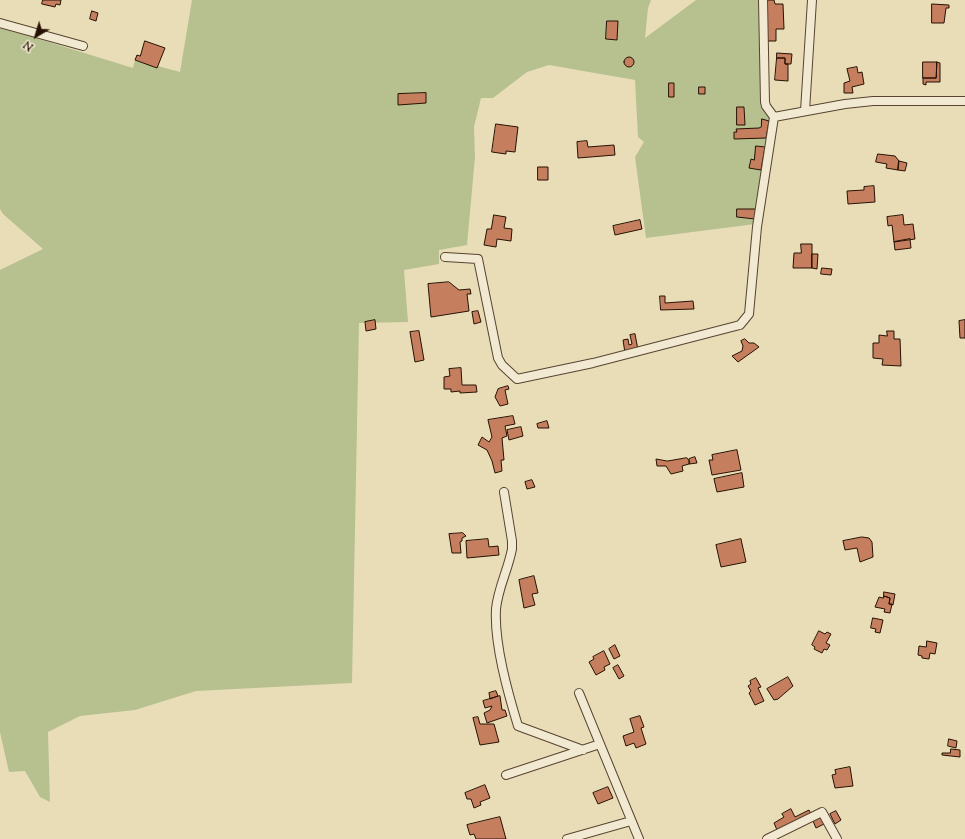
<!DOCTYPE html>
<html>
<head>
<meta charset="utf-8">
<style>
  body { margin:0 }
  #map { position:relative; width:965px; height:839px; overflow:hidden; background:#e9ddb8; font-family:"Sorts Mill Goudy",serif }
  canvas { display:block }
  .north { position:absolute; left:16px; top:16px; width:40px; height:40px; -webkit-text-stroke:3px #f1e9d1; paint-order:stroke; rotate:218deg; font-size:11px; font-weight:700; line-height:16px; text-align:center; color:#261103 }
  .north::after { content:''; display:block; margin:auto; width:14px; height:18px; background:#261103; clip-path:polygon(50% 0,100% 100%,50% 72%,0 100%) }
</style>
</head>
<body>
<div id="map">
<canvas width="965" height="839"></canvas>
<div class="north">N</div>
</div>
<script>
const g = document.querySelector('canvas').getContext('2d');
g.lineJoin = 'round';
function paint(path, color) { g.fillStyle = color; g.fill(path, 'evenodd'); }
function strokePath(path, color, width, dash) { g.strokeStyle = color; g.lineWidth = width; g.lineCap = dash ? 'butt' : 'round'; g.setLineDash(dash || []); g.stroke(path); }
const green = new Path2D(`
  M192,0H651L648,8L645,38L696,0H758L763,90L770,119L755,224L646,238L635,157L644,142L638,137L635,80L549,65L527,72L493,98H481L474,127L475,157L467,245L439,250V264L404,270L408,322L359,323L352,683L196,691L135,710L80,716L48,732L50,802L40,797L25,771L9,772L0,732V270L43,249L3,214L0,209V27L133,68L135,60L180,72Z`);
const building = new Path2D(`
  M43,0H61L60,5L56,4L55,7L42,4Z
  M767,0H774L775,4H783L784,29H776V41H768Z
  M932,4L949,5V8H946L944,23H932Z
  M92,11L98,13L96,21L90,19Z
  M607,21H618L617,40L606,39Z
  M145,41L165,48L157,68L135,60L137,55L140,56Z
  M777,53L792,54L791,64H785V58H777Z
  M624 62a5 5 0 1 1 10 0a5 5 0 1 1-10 0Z
  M777,58H785V64H788V81L775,80Z
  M923,62H937L936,78H923Z
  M937,62L940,63V82H926V85L923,84V78H936Z
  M857,67L858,73L862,72L864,84L852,87L853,93H844V83L850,81L847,69Z
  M669,83H674V97H669Z
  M699,87H705V94H699Z
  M426,93V103L398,105V94Z
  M737,107H744L745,125H737Z
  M762,119L769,121L766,138L734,139V132H737L736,129L759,128L761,127Z
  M496,124L518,127L515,152L506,151V154L492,152Z
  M587,141L588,147L614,145L615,155L578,158L577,142Z
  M756,146L765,147L761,170L749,168L751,159L754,160Z
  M878,154L895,156L899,161L898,170L886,168L887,164L876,162Z
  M899,161L907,163L905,171L898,170Z
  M538,167H548V180H538Z
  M874,186L875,202L848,204L847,191L864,190V187Z
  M737,209H756L755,219L737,217Z
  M494,215L506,217L504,228L512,229L511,241L497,239L496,247L484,245L487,229H491Z
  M903,215L904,225L913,224L915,239L894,242L892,225L888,226L887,217Z
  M640,220L642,229L615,235L613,226Z
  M910,239L911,248L895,250L894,242Z
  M801,244H812V268H793L794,253H801Z
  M812,254H818L817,269L812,268Z
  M822,268L832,269L831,275L821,274Z
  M449,282L459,290L470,289L471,294H467L469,311L431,317L428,284Z
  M660,296H665V303L693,301L694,309L661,310Z
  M478,311L481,322L474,324L472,312Z
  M375,320L376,329L366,331L365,322Z
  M965,320V338H960L959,321Z
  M419,331L424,360L415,362L410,332Z
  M887,331H894V339H900L901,366L882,365L883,359L873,358V343H879V335L887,336Z
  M635,334L638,350L625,353L623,340L628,339L629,345L632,344L630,335Z
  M745,339L749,343H754L759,347L738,362L732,356L742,351L743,346L741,341Z
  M461,368L462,385H476L477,392L460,393V391L451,392V389H444V377L450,376L449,369Z
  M508,386L509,389L505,390L508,404L500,406L495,397L498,389Z
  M513,416L515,424L505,426L507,436L502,438L504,460H501L502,471L495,473L492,461L487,450L478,445L482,437L489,442L492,437L488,420Z
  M547,421L549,428H538L537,424Z
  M521,427L523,436L509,440L507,430Z
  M737,450L741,470L712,475L709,460H713L712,455Z
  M695,457L697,463L689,464V459Z
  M687,458L690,462L689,464L682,466L683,471L671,474L666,466H657L656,459L667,461Z
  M742,473L744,487L717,492L714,479Z
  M532,480L535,487L527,489L525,482Z
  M463,533L466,536L462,538V541L460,542L461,553H452L449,534Z
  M862,537L869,538L872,542L873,557L860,562L857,548L845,550L843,541Z
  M488,539L489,547L498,546L499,555L467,558L466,541Z
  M741,539L746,562L721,567L716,545Z
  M534,576L538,593L532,594L535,605L524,608L519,580Z
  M884,592L895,594L893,605L889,604L890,598L884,596Z
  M884,596L890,598L889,604H892L890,613L884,612L885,609L875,607L879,597L883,598Z
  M873,618L883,620L880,633L875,632L876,629L871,628Z
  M819,631L825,634L827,632L831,634L826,643L830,645L827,650L824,649L822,653L814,649L815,647L812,645Z
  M927,641L937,643L935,654L930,653L929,659L922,658V656L918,655L919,646L926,647Z
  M615,645L620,656L614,659L609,649Z
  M604,651L610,664L604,667L605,670L596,675L589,662L594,659L593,657Z
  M618,665L624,676L619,679L613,668Z
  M788,677L793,686L778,699L774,700L767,689Z
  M756,678L761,687L758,688L764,701L755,705L749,693L751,691L748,686L751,684L750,681Z
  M496,691L498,696L490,699L489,693Z
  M500,696L502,710H505L507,716L487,723L484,713L490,710L492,706L485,708L483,701Z
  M640,716L644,727L641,728L646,744L636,748L634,743L626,746L623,736L634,732L630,719Z
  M478,717L480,724H494L499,742L480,745L473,718Z
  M949,739L957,741L956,748L948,746Z
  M951,749L960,750V757L942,755V753H950Z
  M850,767L853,786L835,788L832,775L836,774L835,770Z
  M485,785L490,798L480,802L481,805L474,808L471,799H467L465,793Z
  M608,787L613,798L598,804L593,793Z
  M791,809L795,817L809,810L812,816L777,830L774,823L784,817L782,814Z
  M836,811L841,820L835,824L830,814Z
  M500,817L506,839H476L474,834L470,835L467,825Z
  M821,817L824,824L816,828L813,821Z`);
const minor = new Path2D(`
  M763,0L765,102L766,106L774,117
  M0,23L83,46
  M805,111L812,0
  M445,257L478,259L498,358L502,365L517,379L593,363L736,326L740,325L749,314L757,227L774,117L845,104L873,101H965
  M504,492L512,541V549C508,570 498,588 496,609C494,644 508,693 518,726L583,750
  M579,693L639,839
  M506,775L600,744
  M567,839L631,821
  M767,839L822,812L837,839`);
paint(green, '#b6c18f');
paint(building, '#c67f5e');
strokePath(building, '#261103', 1);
strokePath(minor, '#574430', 10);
strokePath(minor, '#f1e9d1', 8);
</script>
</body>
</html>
